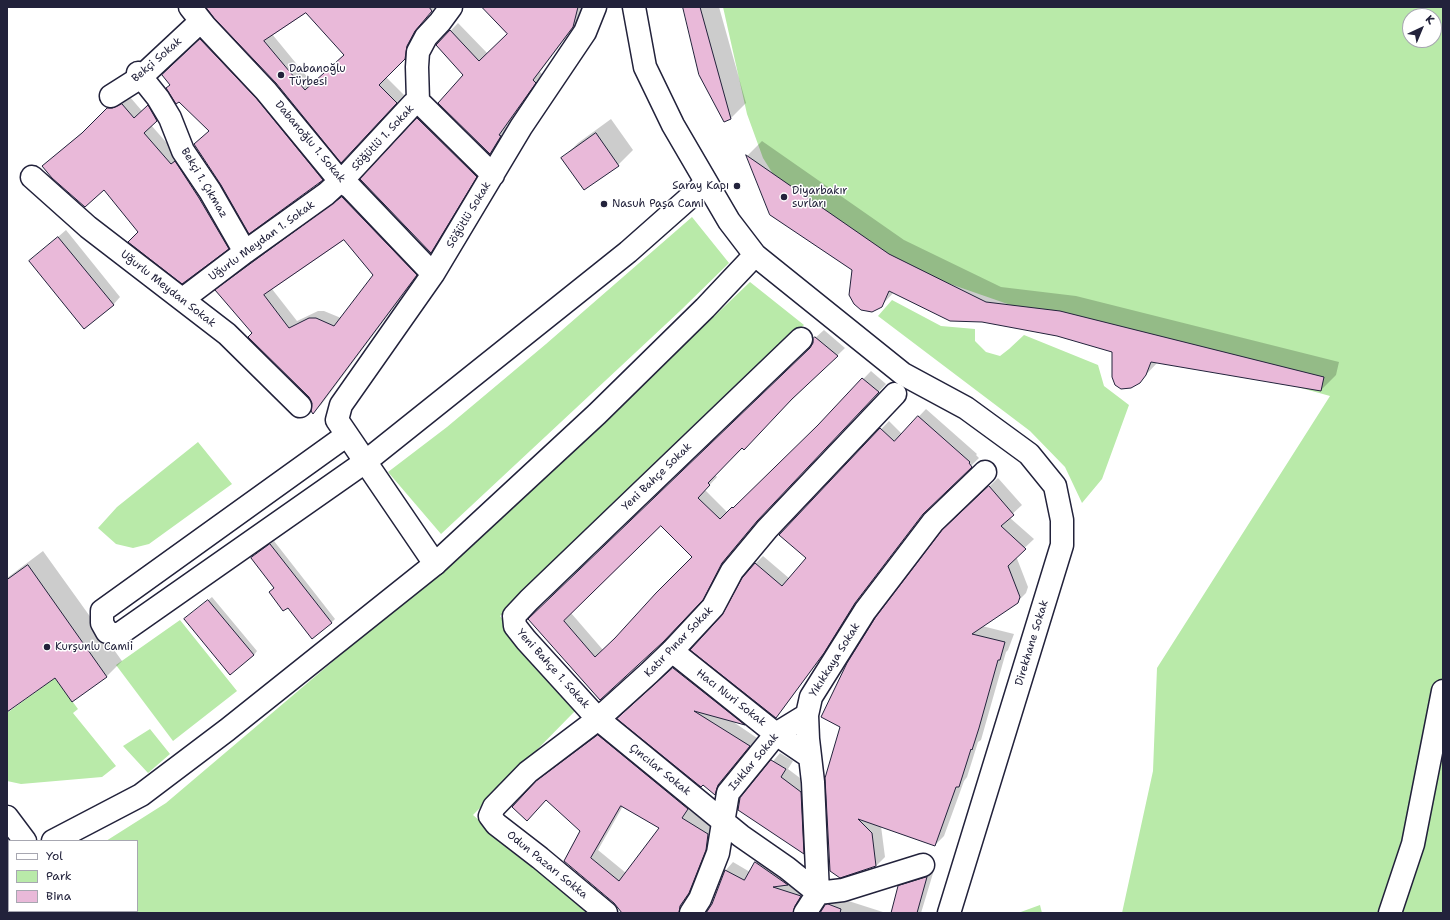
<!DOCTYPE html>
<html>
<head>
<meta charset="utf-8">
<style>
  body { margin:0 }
  #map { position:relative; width:1450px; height:920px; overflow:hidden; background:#fff; font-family:"Shantell Sans",sans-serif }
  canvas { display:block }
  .frame { position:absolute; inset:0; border:8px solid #22223b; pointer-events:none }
  .legend { position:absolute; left:8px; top:840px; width:130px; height:72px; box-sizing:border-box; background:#fff; border:1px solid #a7a7b1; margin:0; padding:5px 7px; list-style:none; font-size:12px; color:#22223b }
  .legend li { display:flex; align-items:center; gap:8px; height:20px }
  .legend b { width:20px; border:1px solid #a7a7b1 }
  .north { position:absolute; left:1402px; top:8px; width:40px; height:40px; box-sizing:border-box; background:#fff; border:1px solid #a7a7b1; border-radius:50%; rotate:44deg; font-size:11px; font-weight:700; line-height:16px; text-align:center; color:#22223b }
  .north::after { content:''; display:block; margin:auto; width:14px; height:18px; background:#22223b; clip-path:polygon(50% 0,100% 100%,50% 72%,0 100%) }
</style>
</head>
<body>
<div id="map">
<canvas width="1450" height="920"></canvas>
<div class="frame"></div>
<ul class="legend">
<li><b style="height:5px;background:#fff"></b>Yol</li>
<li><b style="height:11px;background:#b9eaa9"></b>Park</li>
<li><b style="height:11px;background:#e9b9d9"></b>Bina</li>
</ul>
<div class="north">K</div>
</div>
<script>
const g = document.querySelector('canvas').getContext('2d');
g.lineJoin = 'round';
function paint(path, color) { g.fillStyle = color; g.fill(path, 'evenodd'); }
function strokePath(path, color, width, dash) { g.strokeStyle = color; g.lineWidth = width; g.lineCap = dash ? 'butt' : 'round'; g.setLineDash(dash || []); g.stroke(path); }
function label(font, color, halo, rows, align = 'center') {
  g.font = font + ' "Shantell Sans",sans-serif'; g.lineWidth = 3; g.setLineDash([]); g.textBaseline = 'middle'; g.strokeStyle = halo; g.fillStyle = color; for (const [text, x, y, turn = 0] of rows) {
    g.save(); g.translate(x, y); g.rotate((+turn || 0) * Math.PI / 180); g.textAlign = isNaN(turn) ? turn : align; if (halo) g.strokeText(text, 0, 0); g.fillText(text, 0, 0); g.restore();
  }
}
const green = new Path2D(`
  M723,7H1443V913H1122L1153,771L1157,668L1330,396L1045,317L907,269L788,198L763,158L747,114ZM1410,16H1434V40H1410Z
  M692,217L729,263L680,311L441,534L388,472L447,427L546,344Z
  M750,282L804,325L500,616L575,711L473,815L587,913H87L86,911H137V841H106L166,803L443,568L610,416Z
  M892,300L941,326L975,329V341L986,352L1000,356L1009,349L1024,335L1098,365L1104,386L1129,405L1102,479L1082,503L1065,467L1030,431L878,316Z
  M198,442L232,484L149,544L133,548L116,544L98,528L117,507Z
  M180,620L237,691L173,741L116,665Z
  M55,678L78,709L73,713L116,766L102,777L21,784L7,781V713Z
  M150,729L170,754L148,773L123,746Z
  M1040,905L1042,913H1018Z`);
const shadow = new Path2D(`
  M207,7H435L422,22L414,38L412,50L386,77L404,95L349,154L276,82ZM305,10L345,54L313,84L272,34Z
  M483,7H583L580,19L540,72L543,75L506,127L508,128L498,146L490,153L465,75L437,45L458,23L488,54L508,34Z
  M684,7H719L746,103L731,118L725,120Z
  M208,32L330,171L322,179L210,130L171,85V67Z
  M130,97L142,111L156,98L164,113L151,125L179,157L236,240L228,248L139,232L105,189L51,159L91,125L116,100Z
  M426,111L484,168L438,245L431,252L361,179Z
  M611,119L633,150L618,165L563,158L578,143Z
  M762,141L904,240L1001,287L1076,296L1339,362L1336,375L1321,390L1158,362L1139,382L1113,351L1057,335L894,292L881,306L853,270L770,214L747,156Z
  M350,190L424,267L321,405L313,412V403L310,397L217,290L224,283ZM344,239L375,275L341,318L324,311H318L297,321L272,289Z
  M66,230L120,297L113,305L30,261Z
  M824,330L845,348L715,475L717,477L705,490L728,513L820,424L871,371L886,384L765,512L730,554L710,591L671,633L600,699L530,619L811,348L814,343V339ZM661,525L694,556L619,635L603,650L571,613Z
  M926,409L977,454L976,455L979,458L930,506L863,594L831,644L783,709L776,716L723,616L755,564L763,556L790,579L808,558L780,535L889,421L902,434Z
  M998,478L1022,505L1009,517L1034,539L1016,556L1028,587L1026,593L1017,602L982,626L1014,634L1008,650L1006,652L981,740L978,742L967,777L964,781L944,836L935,845L881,826L885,857L876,866L830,870L953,522Z
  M274,541L335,619L331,623L288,606L256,555Z
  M43,551L122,661L107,676L73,700L56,677L7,708V578Z
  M212,597L257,651L254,655L189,616Z
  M681,661L752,717L744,724L729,719L757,738L726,776L722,786L715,794L626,711Z
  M606,728L695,801L689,810L716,826L689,913L622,912L615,903L565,861L581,831L547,799L513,807L545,774ZM623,806L660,828L626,873L598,850Z
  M780,753L793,761L788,769L808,784L811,845L804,852L741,799Z
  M764,855L808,888L802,897L800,904L803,913H707L712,904L726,870L733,862L750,872L756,863Z
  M934,870L921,913H892L899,887L906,879Z
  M834,897H836L886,913H821L826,905Z`);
const building = new Path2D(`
  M206,7H429L432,11L415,31L407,46L405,59L379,85L397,103L341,163L276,83L214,18ZM306,13L344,55L305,90L264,41Z
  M482,7H578L573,27L533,80L536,83L499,135L501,136L490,154L438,103L463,75L436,45L450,30L479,61L507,34Z
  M683,7H700L731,119L724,122L699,75Z
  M200,39L257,99L323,180L249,234L221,185L194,144L209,131L179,102L176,104L166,88L170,85L162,75Z
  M122,104L134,118L148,105L157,121L144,133L171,164L175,161L199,198L229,249L182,284L128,242L138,232L104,190L85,207L52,178L42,166L82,133L107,108H112Z
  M417,118L477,177L431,253L360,179Z
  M596,133L619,166L584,190L561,158Z
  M746,155L889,254L986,302L1060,311L1324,377L1321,391L1151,362L1146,375L1140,383L1131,388L1121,389L1115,385L1112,377V352L1057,336L982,322L950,321L889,291L882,307L872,312L861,310L854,304L849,295L852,270L770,215Z
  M342,197L417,275L313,414L311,411L312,403L309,397L248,337L252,333L215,290ZM344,240L373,275L334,326L316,318H309L289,328L264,295Z
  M58,237L114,305L84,329L29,261Z
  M815,337L838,356L792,399L744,450L742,448L708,483L710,485L698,498L720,519L732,507L733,508L818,425L862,378L879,392L757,521L722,563L703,600L663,642L600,700L528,619L810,348L813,343V339ZM661,526L692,557L656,593L615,638L595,657L564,621Z
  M918,416L970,462L969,463L972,467L923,514L855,603L824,653L776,718L690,650L722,615L742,578L755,563L782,586L806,558L779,535L880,428L894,441Z
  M989,486L1014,515L1001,526L1026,549L1008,566L1020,597L1018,603L972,634L1005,642L1000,660H998L979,728L972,750L971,749L959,787H956L935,846L858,819L872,833L876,866L840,878L830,871L825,778L840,727L821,717L847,663L875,618L942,530Z
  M270,544L332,623L312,639L288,608L283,611L269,592L274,588L251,558Z
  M28,565L107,677L72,702L55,678L7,712V580Z
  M208,600L254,655L230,675L184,619Z
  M673,668L745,725L694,711L750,746L718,785L715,795L703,785L701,787L617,719Z
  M598,735L688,809L682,818L708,834L706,850L689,893L680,906L679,913H622L614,903L564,861L580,831L546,800L527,821L512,807L536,781ZM621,806L659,828L619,881L591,858Z
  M771,760L786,769L781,777L801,792L804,854L738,810L740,798Z
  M755,862L788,885L773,887L801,896L795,906L793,913H706L712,904L725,870L744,880Z
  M927,877L917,913H891L898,886Z
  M828,904L841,909L840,913H820L825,905Z`);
const street = new Path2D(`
  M190,7L205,26L266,91L340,181L350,187L433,274
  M138,73L158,98L170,118L183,151L210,191L245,252
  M111,96L141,77L201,21
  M418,101L417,67L418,52L426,37L440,22L451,7
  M32,177L88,227L227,334L300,406
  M183,299L245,252L326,194L349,173L413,104L418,101L493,175
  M801,339L529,600L514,616L515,626L526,640L598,719L741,836L787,868L818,893L843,890L923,865
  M347,435L102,611V623L107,632L118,635L365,462L628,252L706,183
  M435,564L337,420L341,405L433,274L521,127L585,32L595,7
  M672,651L776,734L810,757
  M7,817L25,841
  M72,911L73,913
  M606,913L540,858L496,824L490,816L494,807L528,772L598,719L649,673L672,651L713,607L732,571L767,529L895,394
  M691,913L700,899L718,853L728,793L776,734L807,715
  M805,913L818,893L813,782L808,739L807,715L811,697L865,611L933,522L985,472
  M1390,913L1413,844L1443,691`);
const secondary = new Path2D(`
  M634,7L645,67L673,125L729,221L755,255L903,374L966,408L1029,454L1055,486L1062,520V545L949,913
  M53,841L141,795L227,730L435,564L597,414L705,308L755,255`);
const markers = [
  [281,75,4,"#22223b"],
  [737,186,4,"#22223b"],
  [784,197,4,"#22223b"],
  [604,204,4,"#22223b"],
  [47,647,4,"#22223b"]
];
const streetNames = [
  ["Bekçi Sokak",157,60,-41],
  ["Söğütlü 1. Sokak",383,138,-47],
  ["Dabanoğlu 1. Sokak",310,142,50],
  ["Bekçi 1. Çıkmaz",204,183,59],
  ["Söğütlü Sokak",469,215,-59],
  ["Uğurlu Meydan 1. Sokak",262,241,-36],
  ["Uğurlu Meydan Sokak",168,289,38],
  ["Yeni Bahçe Sokak",657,477,-44],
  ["Katır Pınar Sokak",679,642,-46],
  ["Direkhane Sokak",1032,643,-73],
  ["Yıkıkkaya Sokak",835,660,-58],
  ["Yeni Bahçe 1. Sokak",553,669,48],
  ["Hacı Nuri Sokak",731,698,38],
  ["Isıklar Sokak",754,762,-50],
  ["Çıncılar Sokak",660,770,39],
  ["Odun Pazarı Sokka",547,865,39]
];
const poiNames = [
  ["Dabanoğlu",289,69],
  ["Türbesi",289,82],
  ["Saray Kapı",729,186,"right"],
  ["Diyarbakır",792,191],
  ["surları",792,204],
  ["Nasuh Paşa Cami",612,204],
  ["Kurşunlu Camii",55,647]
];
paint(green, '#b9eaa9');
paint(shadow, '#0003');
paint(building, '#e9b9d9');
strokePath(building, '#22223b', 1);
strokePath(street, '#22223b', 25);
strokePath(secondary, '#22223b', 25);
strokePath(street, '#fff', 22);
strokePath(secondary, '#fff', 22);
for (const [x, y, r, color] of markers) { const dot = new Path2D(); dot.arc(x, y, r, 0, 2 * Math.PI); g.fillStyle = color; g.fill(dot); strokePath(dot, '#fff', 1.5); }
label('11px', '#22223b', '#fff', streetNames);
label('11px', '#22223b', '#fff', poiNames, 'left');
</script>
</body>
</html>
